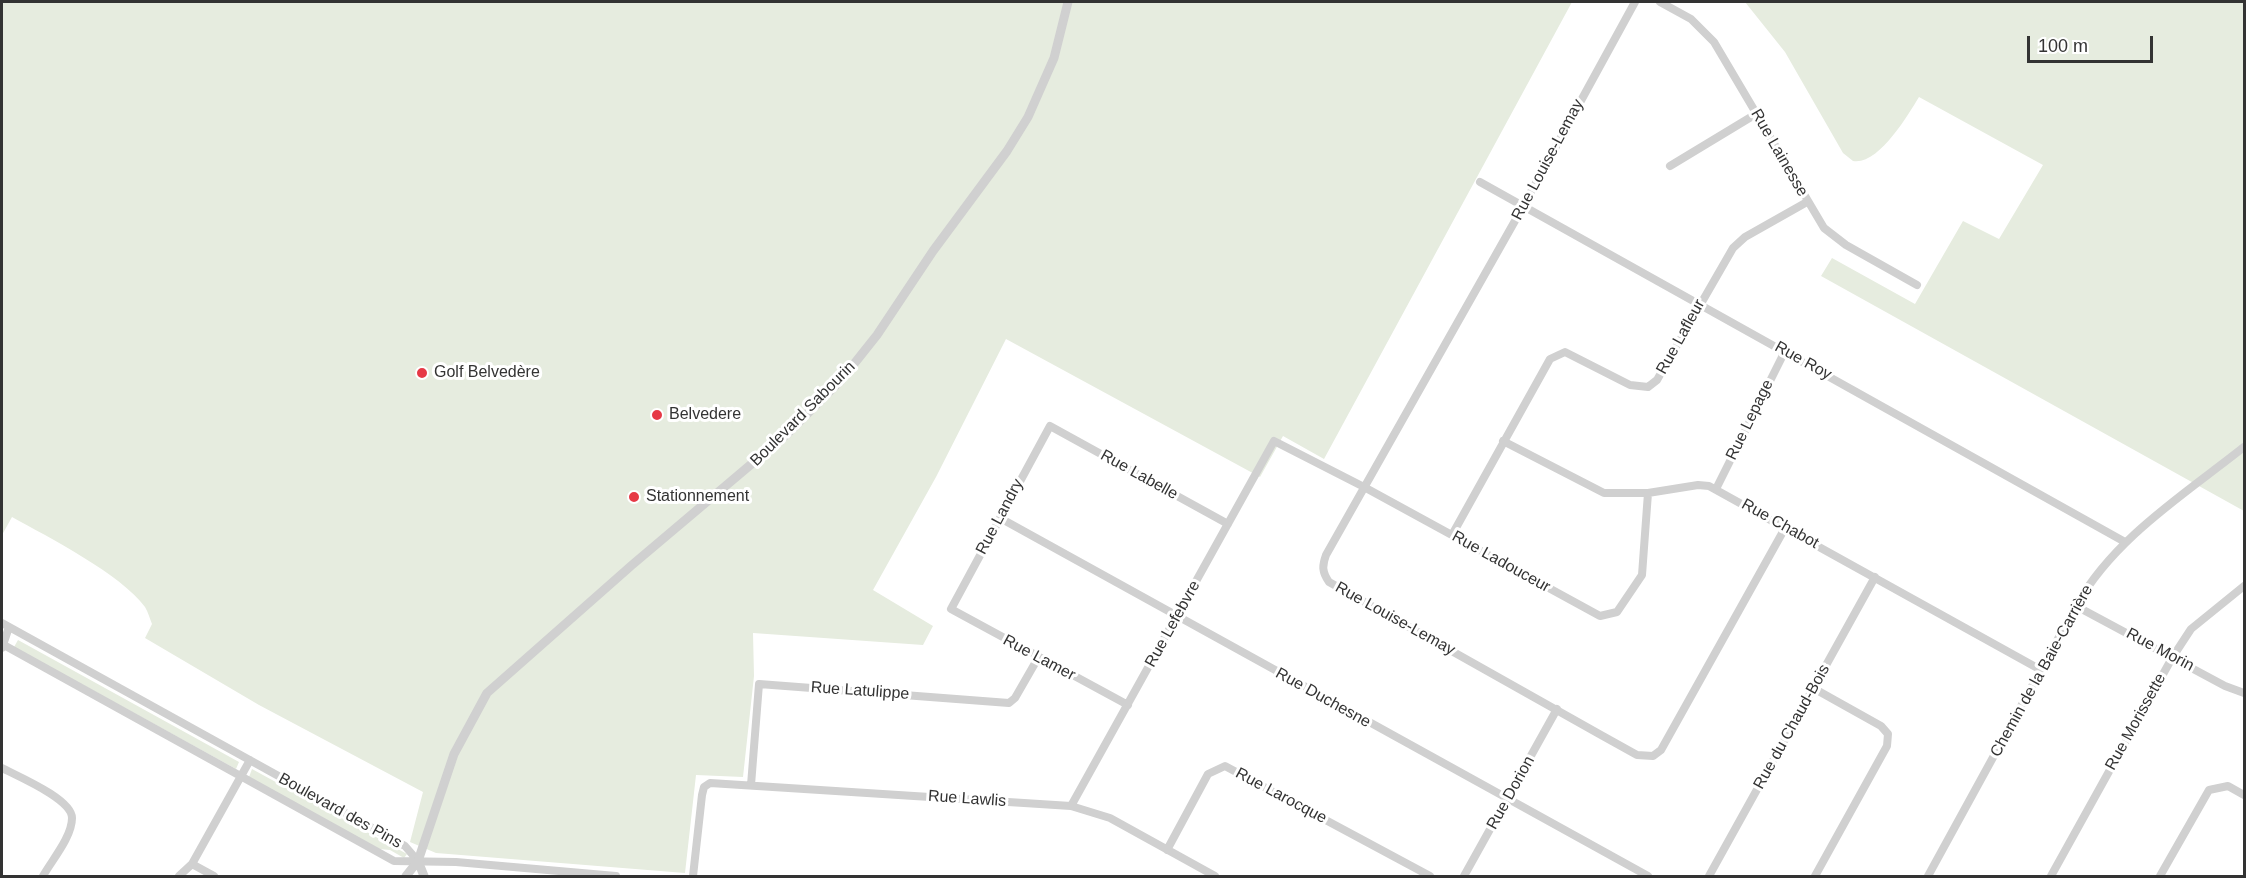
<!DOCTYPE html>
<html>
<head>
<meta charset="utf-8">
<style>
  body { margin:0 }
  #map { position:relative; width:2246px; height:878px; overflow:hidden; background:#fff; font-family:Helvetica,sans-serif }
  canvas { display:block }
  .frame { position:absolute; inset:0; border:3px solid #333; pointer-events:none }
  .scale { position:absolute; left:2027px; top:36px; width:126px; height:27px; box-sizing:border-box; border:3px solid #333; border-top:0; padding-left:8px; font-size:18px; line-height:21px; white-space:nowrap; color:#333; -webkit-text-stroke:4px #fff; paint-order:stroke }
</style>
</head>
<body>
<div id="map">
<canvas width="2246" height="878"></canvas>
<div class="frame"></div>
<div class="scale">100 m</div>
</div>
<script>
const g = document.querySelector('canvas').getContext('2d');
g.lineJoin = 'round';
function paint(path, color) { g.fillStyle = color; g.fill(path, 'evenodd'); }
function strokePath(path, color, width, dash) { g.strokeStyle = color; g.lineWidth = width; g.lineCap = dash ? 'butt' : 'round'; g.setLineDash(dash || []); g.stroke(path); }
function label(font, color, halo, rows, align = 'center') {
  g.font = font + ' Helvetica,sans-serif'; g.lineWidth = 6; g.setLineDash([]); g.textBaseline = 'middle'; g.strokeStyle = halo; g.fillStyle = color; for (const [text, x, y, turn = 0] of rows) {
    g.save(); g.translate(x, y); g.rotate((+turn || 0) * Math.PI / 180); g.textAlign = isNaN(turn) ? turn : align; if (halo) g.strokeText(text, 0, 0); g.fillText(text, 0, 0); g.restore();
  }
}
const green = new Path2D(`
  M2,2H1572L1324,459L1283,436L1260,477L1006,339L936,477L873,590L933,626L923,645L753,633L754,676L743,777L696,775L685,873L436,853L410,842L423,792L259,705L145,638L152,624C150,619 148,612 145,607C121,574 48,537 12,517L2,535Z
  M1745,2H2244V511L1821,276L1832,258L1915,304L1963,221L1999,239L2043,165L1919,97C1908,115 1878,166 1853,161L1843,153L1785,52Z
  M18,640L239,762L236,769L14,647Z
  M252,769L407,854L404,858L390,850L379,849L249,777Z`);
const minor = new Path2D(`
  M1635,2L1520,212L1326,555C1322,566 1322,572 1329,582L1601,735L1637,755L1653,756L1661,750L1785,528
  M1660,2L1691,19L1714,42L1824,228L1846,245L1917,285
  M1670,166L1756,114
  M1480,182L2125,542
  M1503,441L1604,493H1648L1698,485L1709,486L2041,670
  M1716,489L1785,351
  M1000,518L1648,876
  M1452,535L1550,359L1565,352L1630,385L1648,387L1657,380L1733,248L1745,237L1807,202
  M2076,606L2225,686L2244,693
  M2,623L405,846L418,861
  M2,644L394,861L456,862L616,876
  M2,648L9,627
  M1813,688L1881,726L1888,734L1887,746L1815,876
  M1128,705L951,609L1050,426L1228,524
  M2,768C17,776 72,799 72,818C72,837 52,860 43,876
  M751,785L759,684L1009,703L1015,698L1038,658
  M1071,806L1274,441L1364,487L1600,616L1617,612L1642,575L1648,493
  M1167,850L1208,774L1225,766L1430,876
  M192,864L214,876
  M179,876L192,864L250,760
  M693,876L702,795L704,787L710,783L1071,806L1110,818L1215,876
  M1464,876L1557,709
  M1709,876L1875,577
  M1928,876L2076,606C2114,538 2185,494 2244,447
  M2051,876L2172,658L2191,629L2244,586
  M2160,876L2209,790L2228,786L2244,795`);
const tertiary = new Path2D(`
  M418,861L424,876
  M406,876L418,861L454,754L487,693L632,565L787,434L842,379L877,335L933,251L1007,151L1028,117L1054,58L1068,2`);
const markers = [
  [422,373,6,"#e63946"],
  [657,415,6,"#e63946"],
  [634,497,6,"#e63946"]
];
const streetNames = [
  ["Rue Lainesse",1779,153,60],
  ["Rue Louise-Lemay",1548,160,-62],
  ["Rue Lafleur",1681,337,-61],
  ["Rue Roy",1803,361,29],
  ["Boulevard Sabourin",803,414,-45],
  ["Rue Lepage",1750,420,-64],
  ["Rue Labelle",1139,475,29],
  ["Rue Landry",1000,517,-62],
  ["Rue Chabot",1780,524,29],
  ["Rue Ladouceur",1501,562,29],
  ["Rue Louise-Lemay",1395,619,29],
  ["Rue Lefebvre",1173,624,-61],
  ["Rue Morin",2160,650,28],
  ["Rue Lamer",1039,658,28],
  ["Chemin de la Baie-Carrière",2042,671,-61],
  ["Rue Latulippe",860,691,4],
  ["Rue Duchesne",1323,698,29],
  ["Rue Morissette",2136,722,-61],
  ["Rue du Chaud-Bois",1792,727,-61],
  ["Rue Dorion",1511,793,-61],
  ["Rue Larocque",1281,796,28],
  ["Rue Lawlis",967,799,4],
  ["Boulevard des Pins",340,811,29]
];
const poiNames = [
  ["Golf Belvedère",434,373],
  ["Belvedere",669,415],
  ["Stationnement",646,497]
];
paint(green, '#e6ecdf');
strokePath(minor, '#d0d0d0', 8);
strokePath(tertiary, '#d0d0d0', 9);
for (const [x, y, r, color] of markers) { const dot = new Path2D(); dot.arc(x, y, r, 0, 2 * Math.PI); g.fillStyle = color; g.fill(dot); strokePath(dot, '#fff', 2); }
label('16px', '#333', '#fff', streetNames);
label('16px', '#333', '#fff', poiNames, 'left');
</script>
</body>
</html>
